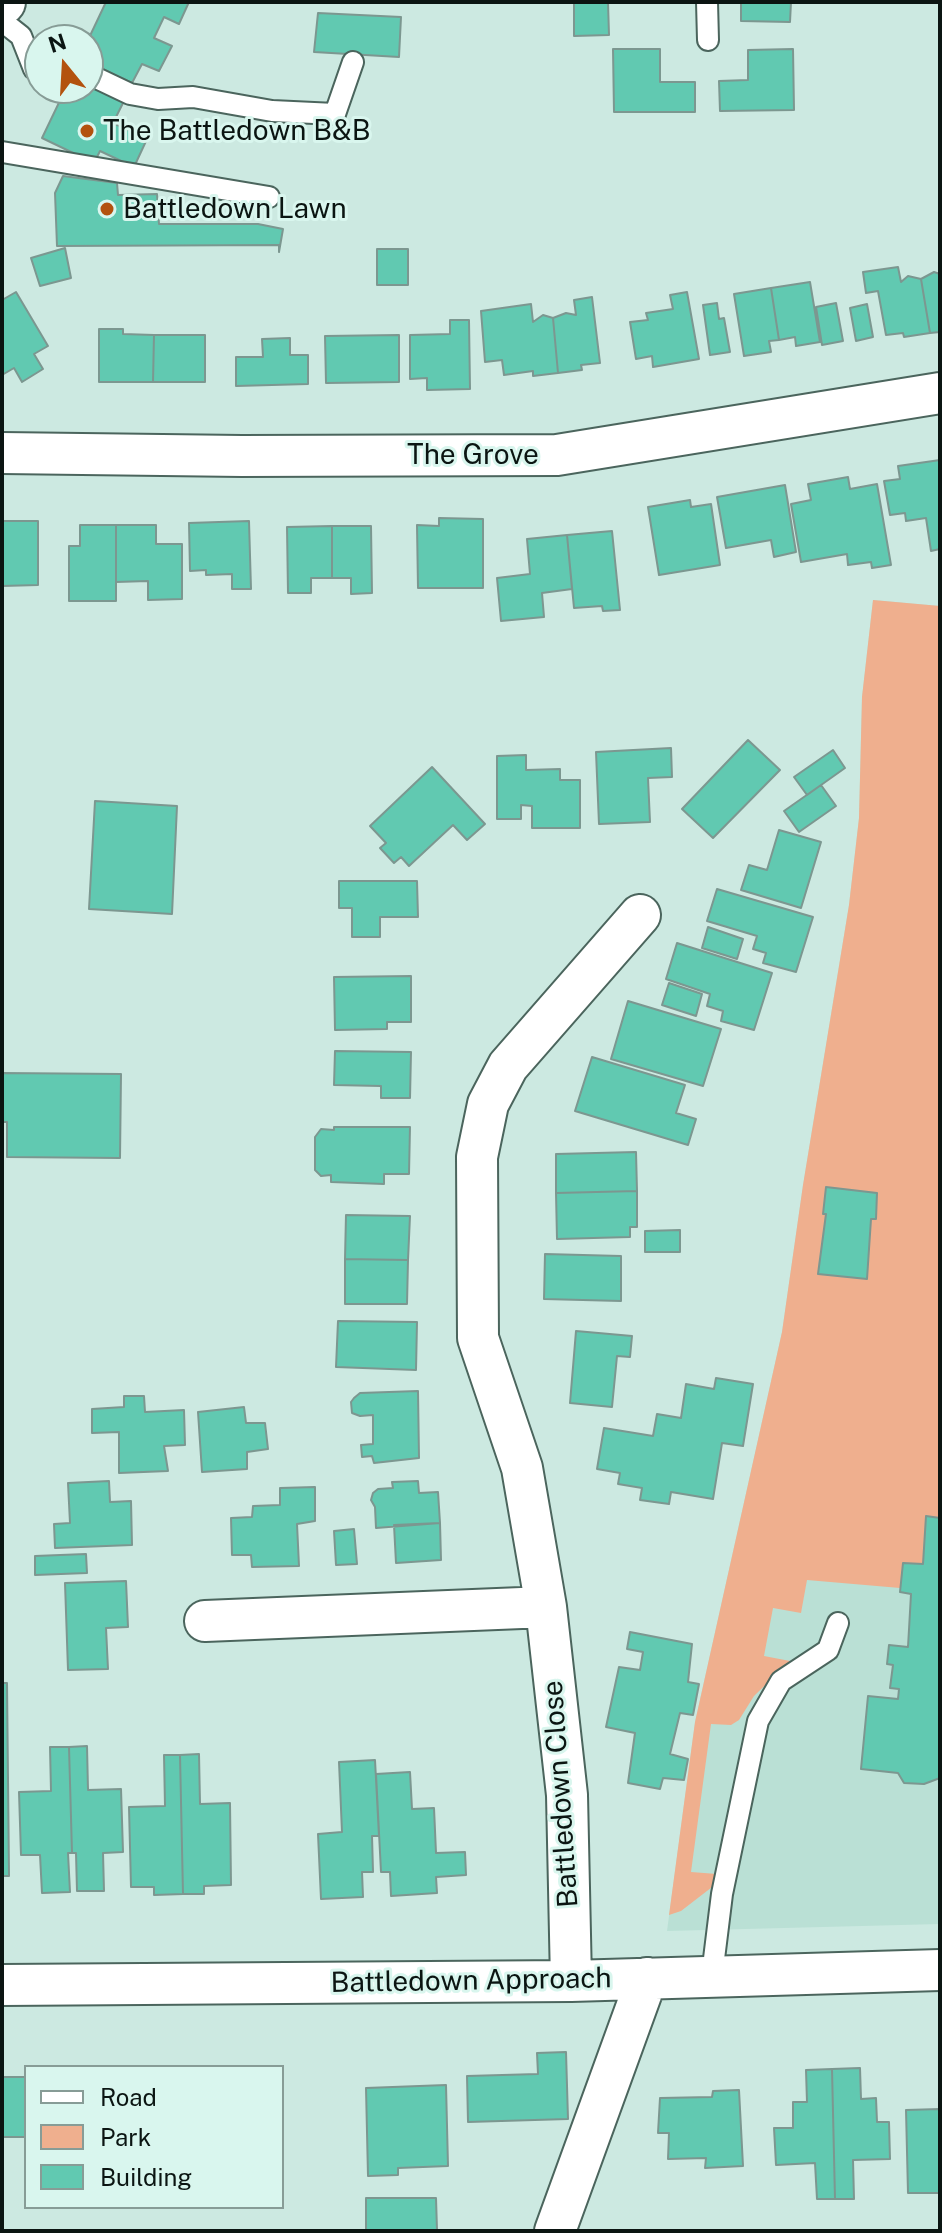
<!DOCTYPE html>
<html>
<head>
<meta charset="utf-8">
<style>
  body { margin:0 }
  #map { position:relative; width:942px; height:2233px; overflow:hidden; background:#cce9e1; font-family:"Public Sans",sans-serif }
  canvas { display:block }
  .frame { position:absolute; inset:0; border:4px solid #0b1512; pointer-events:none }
  .legend { position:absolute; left:24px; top:2065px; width:260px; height:144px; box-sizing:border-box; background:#d9f6ee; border:2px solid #879c96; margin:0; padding:10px 14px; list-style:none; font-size:24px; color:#0b1512 }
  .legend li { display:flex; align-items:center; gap:16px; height:40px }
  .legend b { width:40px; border:2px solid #879c96 }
  .north { position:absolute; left:24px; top:24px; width:80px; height:80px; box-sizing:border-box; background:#d9f6ee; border:2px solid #879c96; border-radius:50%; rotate:342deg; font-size:22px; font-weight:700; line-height:32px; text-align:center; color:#0b1512 }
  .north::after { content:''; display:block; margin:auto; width:28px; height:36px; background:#b3520e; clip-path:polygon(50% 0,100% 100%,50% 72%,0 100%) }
</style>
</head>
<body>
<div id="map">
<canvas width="942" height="2233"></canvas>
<div class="frame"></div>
<ul class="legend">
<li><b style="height:10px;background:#fff"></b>Road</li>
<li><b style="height:22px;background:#efaf8e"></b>Park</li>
<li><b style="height:22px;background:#61c9b1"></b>Building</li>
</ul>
<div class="north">N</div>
</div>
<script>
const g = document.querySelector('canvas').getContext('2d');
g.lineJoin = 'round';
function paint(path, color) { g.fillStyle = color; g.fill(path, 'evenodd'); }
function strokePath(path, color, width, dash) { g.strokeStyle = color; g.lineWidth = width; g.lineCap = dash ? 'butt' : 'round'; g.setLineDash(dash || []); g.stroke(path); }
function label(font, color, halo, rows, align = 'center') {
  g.font = font + ' "Public Sans",sans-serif'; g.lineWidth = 6; g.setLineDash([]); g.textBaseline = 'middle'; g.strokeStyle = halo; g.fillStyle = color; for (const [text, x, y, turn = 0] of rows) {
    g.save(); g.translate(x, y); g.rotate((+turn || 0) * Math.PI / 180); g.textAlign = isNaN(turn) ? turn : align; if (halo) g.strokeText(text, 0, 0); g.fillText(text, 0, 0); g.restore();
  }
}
const built = new Path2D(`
  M873,600L940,606V1924L667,1931L695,1722L782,1332L803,1185L849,905L859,818L862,697Z`);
const green = new Path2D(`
  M873,600L940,606V1518L926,1516L923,1564L903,1563L900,1588L807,1580L801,1613L773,1608L764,1656L790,1661L754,1696L739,1720L731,1725L711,1724L691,1872L717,1874L716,1884L681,1911L669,1915L695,1722L782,1332L803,1185L849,905L859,818L862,697Z`);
const building = new Path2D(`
  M106,2H189L179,24L164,17L154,38L172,46L159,71L142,64L132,83L88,62V40Z
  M574,2H608L609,35L574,36Z
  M741,2H791L790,22L741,21Z
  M318,13L401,17L399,57L314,52Z
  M613,49H660V82H695V112H614Z
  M793,49L794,110L720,111L719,81L748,80V50Z
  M88,82L125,99L113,123L147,139L134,167L100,151L94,163L42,138L66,88H88Z
  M63,176L117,183L118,195L157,194L159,224H258L283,229L279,252V245L57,246L55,193Z
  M65,248L71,278L40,286L31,258Z
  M377,249H408V285H377Z
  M898,267L901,282L908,276L921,279L930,333L904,337L903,333L886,335L878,291L866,293L863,272Z
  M934,272L940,274V332L930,333L921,279Z
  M810,282L820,342L796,346L795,337L779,340L771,288Z
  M771,288L779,340L769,341L771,352L744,356L734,294Z
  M16,292L48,346L34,354L43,369L22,382L14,368L2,375V300Z
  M687,292L699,359L653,367L652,356L636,359L630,322L648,320L646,313L673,309L670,295Z
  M592,297L600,363L581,365L582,370L558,373L553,318L566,313L576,315L574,300Z
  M717,303L719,319L724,318L730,352L710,355L703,305Z
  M836,303L843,341L822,345L816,307Z
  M531,304L533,322L543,315L553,318L558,373L533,376V371L504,375L502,360L485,362L481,311Z
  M867,304L873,337L856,341L850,308Z
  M450,320H469L470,389L427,390V378L410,379V335L450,334Z
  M99,329H123V334L154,335L153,382H99Z
  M154,335H205V382H153Z
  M399,335V382L326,383L325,336Z
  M290,338V355H308V384L236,386V357H263L262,339Z
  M940,460V549L931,551L926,518L906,521L905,513L890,515L884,481L900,479L898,466Z
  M848,477L850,489L877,484L891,565L872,568L871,562L848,565L847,554L801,562L791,504L811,500L808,484Z
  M785,485L796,552L774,557L771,540L726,548L717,497Z
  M690,500L691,507L711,504L720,565L659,575L648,507Z
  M439,518L483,519V588H418L417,525L439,526Z
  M2,521H38V585L2,586Z
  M249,521L251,589H232V574L206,575V570L190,571L189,523Z
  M80,525H116V601H69V546H80Z
  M116,525H156V544H182V599L148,600V581L116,582Z
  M332,526V578H311V593H288L287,527Z
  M332,526H371L372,593L351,594V578H332Z
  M612,531L620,610L603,611L602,606L574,608L567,535Z
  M567,535L572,589L542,593L544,617L501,621L497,578L530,574L527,539Z
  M748,740L780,770L713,838L682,809Z
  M671,748L672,777L648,778L650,822L599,824L596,752Z
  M833,750L845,768L807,795L794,777Z
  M526,755V770L560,769V780H580V828H532V806L521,805V819H497V756Z
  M432,767L485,824L467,840L453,825L409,866L401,857L394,863L380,848L386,843L370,826Z
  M821,785L836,806L799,832L784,811Z
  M95,801L177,806L172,914L89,909Z
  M779,830L821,842L801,908L741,890L749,865L767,870Z
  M339,881H417L418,917H380V937H352V908H339Z
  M717,889L813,917L796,972L763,963L766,953L753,949L757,936L707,921Z
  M708,927L743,939L737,959L702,948Z
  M677,943L772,973L754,1030L721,1021L723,1011L707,1006L710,994L666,979Z
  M411,976V1022H387V1029L335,1030L334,977Z
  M669,983L702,994L696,1016L662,1005Z
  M628,1001L721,1029L703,1086L611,1059Z
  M335,1051L411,1052L410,1098H381V1086L334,1085Z
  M592,1057L685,1085L676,1113L696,1119L688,1145L575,1111Z
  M2,1073L121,1074L120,1158L7,1157V1122H2Z
  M334,1127H410L409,1174H384V1184L331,1182V1175L321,1176L315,1170V1137L321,1129L334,1130Z
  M636,1152L637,1191L556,1193V1154Z
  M826,1187L877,1193L876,1219H871L867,1279L818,1274L826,1214H823Z
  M637,1191V1227H630V1237L557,1239L556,1193Z
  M346,1215L410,1216L408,1260L345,1259Z
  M680,1230V1252H645V1231Z
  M545,1254L621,1256V1301L544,1299Z
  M345,1259L408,1260L407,1304H345Z
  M338,1321L417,1322L416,1370L336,1367Z
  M576,1331L632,1336L630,1357L617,1356L612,1407L570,1403Z
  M716,1378L753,1384L743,1446L722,1443L713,1499L671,1492L669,1504L640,1500L642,1488L618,1484L620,1473L597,1469L604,1428L653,1436L657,1414L681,1418L686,1384L714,1389Z
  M418,1391L419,1458L374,1463L372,1456L362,1457L361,1445L373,1444V1415L360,1416L352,1413L351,1402L354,1398L360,1393Z
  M124,1396H144L145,1412L184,1410L185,1445L164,1446L168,1471L119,1473V1432L92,1433V1409L124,1407Z
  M244,1407L246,1423H265L268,1449L247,1452V1469L202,1472L198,1412Z
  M109,1481L110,1502L131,1501L132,1545L55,1548L54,1524L70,1523L68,1483Z
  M418,1481L419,1493L438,1492L440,1523L376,1528L375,1507L371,1500L373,1493L378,1489L393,1488L392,1482Z
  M315,1487V1521L297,1524L299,1566L252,1567L251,1555H232L231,1518L252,1517L253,1506L280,1505V1488Z
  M926,1516L940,1518V1778L924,1784L904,1783L898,1773L861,1769L868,1696L898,1699L899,1689L890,1688L893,1665L887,1664L889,1645L908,1647L911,1594L900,1592L903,1563L923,1564Z
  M440,1523L441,1560L396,1563L394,1525Z
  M354,1529L357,1564L336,1565L334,1531Z
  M86,1554L87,1573L35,1575V1556Z
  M126,1581L128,1627L106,1628L108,1669L68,1670L65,1583Z
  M630,1632L692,1644L688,1682L699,1684L693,1715L680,1713L670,1754L688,1759L684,1780L663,1778L660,1789L628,1783L635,1733L606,1727L619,1667L640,1670L643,1652L627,1649Z
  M2,1683H7L9,1876H2Z
  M87,1746L88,1790L121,1789L123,1852L103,1853L104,1891H77L76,1853H72L69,1747Z
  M50,1747H69L72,1853H68L70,1892L42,1893L40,1855H21L19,1792L51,1791Z
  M199,1754L200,1804L230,1803L231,1885L204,1886V1894H183L180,1755Z
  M164,1755H180L183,1894L154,1895V1887H131L129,1807L165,1806Z
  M375,1760L379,1836H372L373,1872H362L363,1897L321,1899L318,1834L342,1832L339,1762Z
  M410,1772L412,1809L434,1808L436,1853L465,1852L466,1875L436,1877L437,1893L391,1896L390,1872H381L376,1774Z
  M566,2052L568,2119L468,2122L467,2076L538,2074L537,2053Z
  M860,2068L861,2099L876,2098L877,2122H889L890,2159L853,2160L854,2199H835L832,2069Z
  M832,2069L835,2199H817L815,2163L776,2165L774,2128H793V2102H807L806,2070Z
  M2,2077H26V2137H2Z
  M446,2085L448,2166L398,2168V2175L368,2176L366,2088Z
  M739,2090L743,2166L705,2168L706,2158L668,2159L669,2133H658L660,2098L712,2097L713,2091Z
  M940,2109V2193H908L906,2110Z
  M366,2198H436L437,2230L366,2231Z`);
const service = new Path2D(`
  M707,2L708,40
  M2,21L21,36L34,69L40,72
  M88,74L130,94L158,99L193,97L272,111L335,114L353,62
  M2,152L269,197
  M712,1975L722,1894L758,1721L781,1681L828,1650L838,1623`);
const minor = new Path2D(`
  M2,453L242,456L557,455L940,393
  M205,1621L546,1607
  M571,1981L567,1795L546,1607L522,1468L478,1338L477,1157L488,1104L508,1066L640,915
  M2,1985L571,1981L940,1970
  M555,2231L647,1978`);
const secondary = new Path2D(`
  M2,3L3,2`);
const markers = [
  [87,131,8,"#b3520e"],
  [107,209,8,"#b3520e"]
];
const poiNames = [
  ["The Battledown B&B",103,131],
  ["Battledown Lawn",123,209]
];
const streetNames = [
  ["The Grove",473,455],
  ["Battledown Close",561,1794,-94],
  ["Battledown Approach",471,1981,-1]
];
paint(built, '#bae0d5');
paint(green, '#efaf8e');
paint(building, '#61c9b1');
strokePath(building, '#7c9790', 2);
strokePath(service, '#4b655d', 24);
strokePath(minor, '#4b655d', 44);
strokePath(secondary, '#4b655d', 48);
strokePath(service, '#fff', 20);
strokePath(minor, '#fff', 40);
strokePath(secondary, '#fff', 44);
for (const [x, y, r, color] of markers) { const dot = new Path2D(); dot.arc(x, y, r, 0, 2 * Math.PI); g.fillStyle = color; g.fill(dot); strokePath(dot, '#d9f6ee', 3); }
label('28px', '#0b1512', '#d9f6ee', poiNames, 'left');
label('28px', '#0b1512', '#d9f6ee', streetNames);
</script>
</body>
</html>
